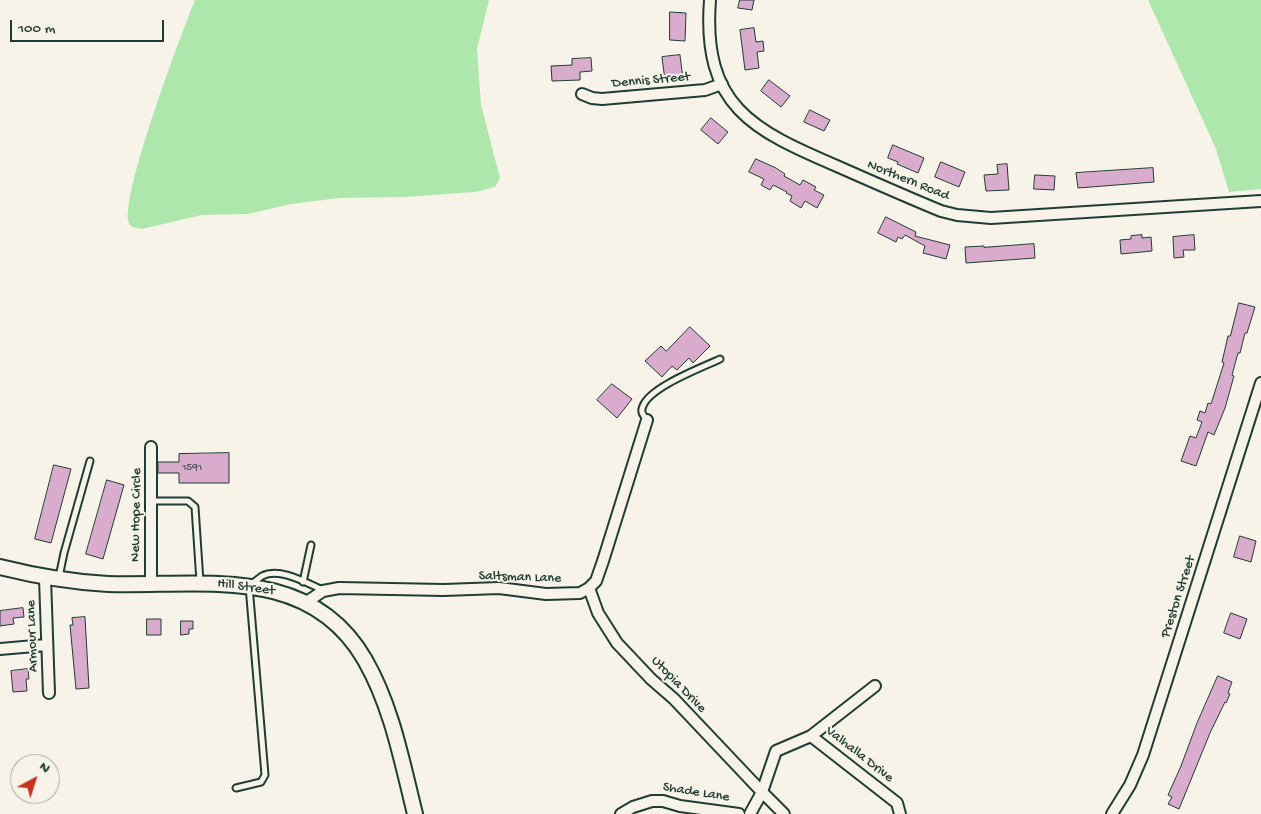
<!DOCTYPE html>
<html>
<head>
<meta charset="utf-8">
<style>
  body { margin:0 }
  #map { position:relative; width:1261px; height:814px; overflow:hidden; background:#f7f3e8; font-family:"Gochi Hand",sans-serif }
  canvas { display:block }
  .north { position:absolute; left:10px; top:754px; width:50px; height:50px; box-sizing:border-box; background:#f7f3e8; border:1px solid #a1aaa0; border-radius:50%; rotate:40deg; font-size:14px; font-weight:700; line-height:20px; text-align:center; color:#1f3d34 }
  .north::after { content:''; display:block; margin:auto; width:18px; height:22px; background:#c8321e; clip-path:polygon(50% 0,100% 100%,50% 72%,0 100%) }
  .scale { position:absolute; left:10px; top:20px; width:154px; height:22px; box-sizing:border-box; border:2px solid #1f3d34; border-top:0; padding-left:6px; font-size:15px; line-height:18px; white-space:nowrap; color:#1f3d34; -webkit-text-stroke:4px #f7f3e8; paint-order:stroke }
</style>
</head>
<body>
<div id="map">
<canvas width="1261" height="814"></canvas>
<div class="north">N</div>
<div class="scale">100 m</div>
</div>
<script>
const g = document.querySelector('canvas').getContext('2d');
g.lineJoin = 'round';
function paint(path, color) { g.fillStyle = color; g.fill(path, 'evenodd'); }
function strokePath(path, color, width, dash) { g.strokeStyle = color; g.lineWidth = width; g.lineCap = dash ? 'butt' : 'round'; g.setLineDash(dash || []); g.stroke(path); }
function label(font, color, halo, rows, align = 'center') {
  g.font = font + ' "Gochi Hand",sans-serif'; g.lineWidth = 4; g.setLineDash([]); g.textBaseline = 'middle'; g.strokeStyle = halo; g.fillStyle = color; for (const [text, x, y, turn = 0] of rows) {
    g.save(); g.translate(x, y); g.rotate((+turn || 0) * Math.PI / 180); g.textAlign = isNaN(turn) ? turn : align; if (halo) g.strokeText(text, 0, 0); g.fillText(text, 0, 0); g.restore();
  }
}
const green = new Path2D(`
  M195,0H489L477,49L481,105L500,178L495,187L475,192L405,197L339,198L291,204L248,214L202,215L142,229C137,228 131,228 129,223C119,198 182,32 195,0Z
  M1148,0H1261V189L1229,192L1216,149Z`);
const building = new Path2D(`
  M740,0H754L752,10L738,8Z
  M670,12L686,13L685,41L670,40Z
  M754,28L756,42L763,41L764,51L757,52L759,68L745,70L740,30Z
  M680,55L683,79L665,81L662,57Z
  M591,58L592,71L580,72V80L552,81L551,66L572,65V59Z
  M769,80L790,96L781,107L761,91Z
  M810,110L830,120L824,131L804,122Z
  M711,118L728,132L718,144L701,130Z
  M893,145L924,158L918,173L897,164L898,162L888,158Z
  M756,159L776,168L785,174L784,176L800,185L803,180L816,187L814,190L824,195L817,208L805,201L801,208L790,201L792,196L786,193L787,192L773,185L770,190L761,185L764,179L749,172Z
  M941,162L965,172L959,187L935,177Z
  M1007,164L1009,190L986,191L984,175L998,174L997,165Z
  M1153,168L1154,182L1078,188L1076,173Z
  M1035,175L1055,176L1054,190L1034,189Z
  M886,217L916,232L915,236L950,245L946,259L923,253L925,246L905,235L902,239L898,237L896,242L878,233Z
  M1142,235V238L1151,237L1152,251L1121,254L1120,240L1131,239V236Z
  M1194,235L1195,250H1183L1184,257L1174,258L1173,237Z
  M1034,244L1035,258L966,263L965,247L984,246V247Z
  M1239,303L1255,307L1247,333H1245L1240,353H1238L1232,375L1234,376L1225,408L1214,435L1208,432L1196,466L1181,461L1190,436L1196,438L1202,422L1197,420L1200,411L1205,413L1208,403L1211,404L1224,363L1222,362L1228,336H1230Z
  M690,327L710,346L693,363L689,358L677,370L672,366L662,377L645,361L661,346L666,351Z
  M612,384L632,399L617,418L597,400Z
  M229,453V483H179V473H158V462H179V454Z
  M54,465L71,469L51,543L35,539Z
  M107,480L124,485L103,559L86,554Z
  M1240,536L1256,541L1251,562L1234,557Z
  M23,608L24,617L13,618L14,624L0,626V611Z
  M1231,613L1247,619L1240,639L1224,633Z
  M85,617L89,688L76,689L70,625H73L72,618Z
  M147,619H161V635H147Z
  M181,621H193V629H189V634L181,635Z
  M28,669L29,679H26L27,691L13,692L11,671Z
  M1218,676L1232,682L1228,693L1230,694L1226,703L1225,702L1210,733L1179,809L1168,804L1172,797L1168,795L1181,766L1197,723Z`);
const lane = new Path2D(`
  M647,420C643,415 640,412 643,406C650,387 701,368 720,359
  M151,501H188L195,507L200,582
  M59,577L64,553L90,461
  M303,582L311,545
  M236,788L261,782L265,775L249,586C253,583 258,579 262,576C281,567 306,583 323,590`);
const street = new Path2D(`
  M710,0C702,106 752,130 839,167C873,182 907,197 941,211L957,215L991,218L1261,201
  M582,94L592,98L602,99L705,90L722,84
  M45,578L49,693
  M151,583V447
  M589,588L598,613L617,643L651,679L674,699L762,792L750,814
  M305,603L323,591L339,588L444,590L499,588L546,594L580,593L589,588L596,581L603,561L647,420
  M0,649L46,645
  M811,736L875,686
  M621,814L633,807L652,801H663L680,806L739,814
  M784,814L762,792L776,751L811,736L897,803L900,814
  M1112,814L1130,785L1143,755L1261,383`);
const secondary = new Path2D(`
  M0,567C36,576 71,582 108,584C201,587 309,563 365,660C392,707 402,762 415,814`);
const numberNames = [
  ["1591",192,468]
];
const streetNames = [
  ["Dennis Street",651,81,-5],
  ["Northern Road",908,181,22],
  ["New Hope Circle",137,515,-89],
  ["Saltsman Lane",520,578,2],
  ["Hill Street",246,588,8],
  ["Preston Street",1179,597,-72],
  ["Armour Lane",33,636,-92],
  ["Utopia Drive",678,685,46],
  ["Valhalla Drive",859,755,38],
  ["Shade Lane",696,793,9]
];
paint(green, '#aee7ac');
paint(building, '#d9abcc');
strokePath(building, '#1f3d34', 1);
strokePath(lane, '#1f3d34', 9);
strokePath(street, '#1f3d34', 14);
strokePath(secondary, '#1f3d34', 18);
strokePath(lane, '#f7f3e8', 5);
strokePath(street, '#f7f3e8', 10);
strokePath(secondary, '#f7f3e8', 14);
label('11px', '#4e585a', null, numberNames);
label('14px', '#1f3d34', '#f7f3e8', streetNames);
</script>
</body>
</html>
